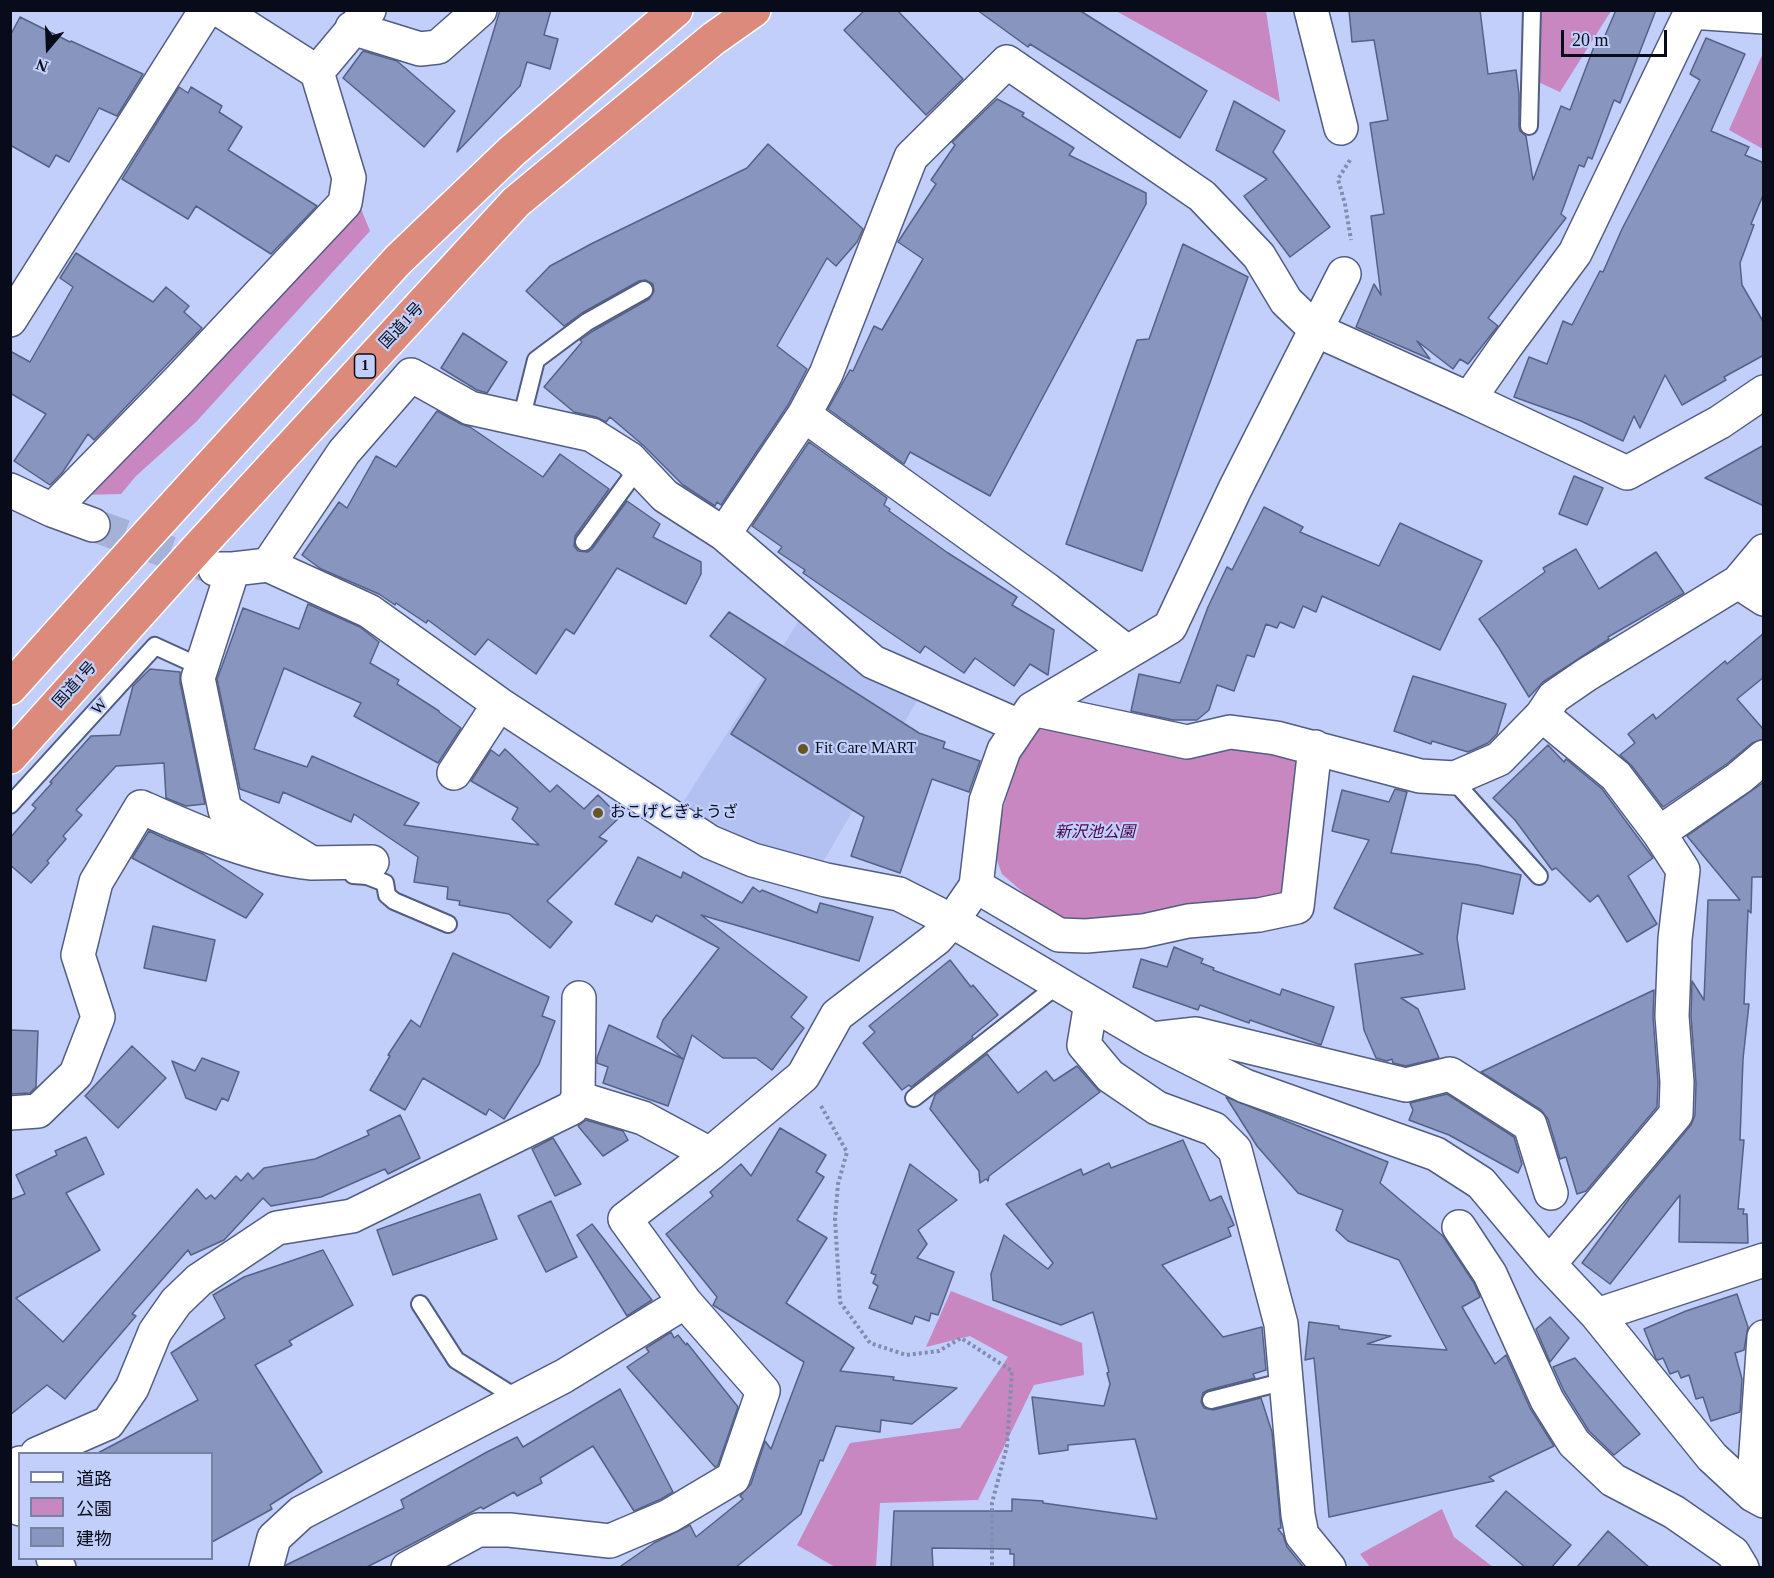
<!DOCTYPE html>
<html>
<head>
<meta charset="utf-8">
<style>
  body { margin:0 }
  #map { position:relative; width:1774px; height:1578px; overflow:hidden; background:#c1cffa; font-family:"Times New Roman","Noto Sans JP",serif }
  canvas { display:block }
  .frame { position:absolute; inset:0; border:12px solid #080c1a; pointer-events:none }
  .legend { position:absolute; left:18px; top:1452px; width:195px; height:108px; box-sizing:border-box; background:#c1cffa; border:2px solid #7781a0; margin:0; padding:8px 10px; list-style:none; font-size:18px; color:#080c1a }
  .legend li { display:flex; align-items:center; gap:12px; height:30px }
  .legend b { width:30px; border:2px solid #7781a0 }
  .north { position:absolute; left:18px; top:18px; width:60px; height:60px; -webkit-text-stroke:4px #c1cffa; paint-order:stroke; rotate:199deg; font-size:16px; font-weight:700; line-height:24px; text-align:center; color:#080c1a }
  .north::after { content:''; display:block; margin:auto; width:21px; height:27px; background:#080c1a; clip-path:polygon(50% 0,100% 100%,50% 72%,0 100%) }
  .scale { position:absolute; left:1561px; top:30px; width:106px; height:27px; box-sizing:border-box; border:3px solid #080c1a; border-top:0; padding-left:8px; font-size:18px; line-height:21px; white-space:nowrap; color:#080c1a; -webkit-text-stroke:4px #c1cffa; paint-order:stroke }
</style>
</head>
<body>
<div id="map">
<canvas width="1774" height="1578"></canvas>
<div class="frame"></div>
<ul class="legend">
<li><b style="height:8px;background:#fff"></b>道路</li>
<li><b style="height:16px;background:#c887c1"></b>公園</li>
<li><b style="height:16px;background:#8895be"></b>建物</li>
</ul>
<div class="north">N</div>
<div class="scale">20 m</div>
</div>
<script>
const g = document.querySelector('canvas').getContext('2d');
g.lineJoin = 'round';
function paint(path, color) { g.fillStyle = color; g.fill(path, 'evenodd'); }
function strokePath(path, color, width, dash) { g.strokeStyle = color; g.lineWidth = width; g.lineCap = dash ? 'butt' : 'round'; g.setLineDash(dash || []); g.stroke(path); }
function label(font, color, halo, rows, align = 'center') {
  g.font = font + ' "Times New Roman","Noto Sans JP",serif'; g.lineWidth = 4.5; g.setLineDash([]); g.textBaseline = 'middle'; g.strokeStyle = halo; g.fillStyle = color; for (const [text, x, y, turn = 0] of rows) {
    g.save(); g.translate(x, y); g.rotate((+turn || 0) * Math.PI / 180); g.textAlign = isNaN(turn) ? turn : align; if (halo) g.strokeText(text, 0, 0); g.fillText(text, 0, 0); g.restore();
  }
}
const built = new Path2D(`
  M800,619L921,694L823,862L756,847L682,804Z`);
const green = new Path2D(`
  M1116,11H1266L1280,102Z
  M1538,11H1611L1560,92L1536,81Z
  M1763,53V149L1729,130Z
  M359,204L370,231L196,422L136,476L121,494L80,495Z
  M1045,726L1100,741L1188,751L1229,739L1302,752L1284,892L1244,908L1133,922L1054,919L1002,874L992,847L1023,741Z
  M951,1291L1082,1343L1084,1375L1034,1385L978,1500L880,1503L876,1567H835L797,1545L850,1443L960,1428L1008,1357L970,1336L926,1347Z
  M1442,1509L1454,1537L1493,1567H1370L1360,1554Z`);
const building = new Path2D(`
  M500,10H551L544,35L558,39L550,69L527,62L520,86L457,152Z
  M865,10H897L963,79L926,115L844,30Z
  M977,10H1079L1207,91L1180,138L1030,44L1028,47Z
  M1349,10H1480L1488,74L1516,70L1519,94V126L1520,131L1526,136L1533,180L1561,106L1570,110L1598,36L1604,38L1616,10H1656L1620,103L1614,100L1592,159L1588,157L1584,167L1579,165L1561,214L1566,218L1488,318L1498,326L1468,364L1460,359L1453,369L1417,341L1430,359L1356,327L1374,284L1381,295L1371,216L1384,214L1370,123L1388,120L1374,40L1352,42Z
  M20,17L70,42L71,41L143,74L117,116L99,108L69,162L56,155L49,167L10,145V36Z
  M1706,38L1745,54L1711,131L1749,147L1745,155L1764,163V193L1751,224L1754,225L1740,263L1742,285L1764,323V355L1724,377L1726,380L1682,405L1665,375L1640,428L1634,416L1623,441L1581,421L1514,397L1529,357L1547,364L1563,321L1572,325L1600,271L1603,272L1622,229L1700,80L1690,74Z
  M363,51L397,61L455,111L424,147L343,78Z
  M179,87L188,93L191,87L222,106L219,112L242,127L228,150L317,206L271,254L196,206L188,219L122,179Z
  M997,99L1024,113L1022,116L1074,148L1069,155L1146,193V204L990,496L910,452L904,464L828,409L850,370L853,371L874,326L882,330L923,259L898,242L936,184L931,180L955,145L952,142Z
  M1234,101L1285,131L1273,152L1330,227L1290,257L1244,196L1267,179L1216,150Z
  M768,144L863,229L857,242L836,266L827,258L777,346L807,369L788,405L721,505L717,502L715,506L683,485L644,446L610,417L606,422L596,417L574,412L544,387L582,342L580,340L593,331L649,299L654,291L653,284L645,280L639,281L582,313L564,326L526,291L550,266L593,243L747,168Z
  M1183,244L1248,277L1142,571L1066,544L1137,340L1149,339Z
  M76,253L153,302L166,287L189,306L184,312L202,328L94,440L88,434L62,473L50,485L14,461L46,414L10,393V351L30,362L73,287L60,278Z
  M463,333L507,362L487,393L477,390L441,368Z
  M437,411L461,424L470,427L543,477L560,454L609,489L575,536L574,546L578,551L588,552L592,549L627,501L660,524L653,537L701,562V574L686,604L617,568L574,634L566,629L536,674L488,639L475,655L428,620L426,623L396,603L395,605L379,594L321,569L302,555L339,502L347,508L376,456L396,467Z
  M809,442L887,498L884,505L890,509L889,511L948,553L1017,597L1012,605L1054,630L1048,675L1030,664L1014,686L975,658L964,673L925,646L920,653L803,573L805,570L778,552L782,547L752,526Z
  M1764,445V506L1705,478Z
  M1574,476L1603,488L1587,525L1559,514Z
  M1264,507L1303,527L1300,532L1379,566L1400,523L1482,561L1440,650L1322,596L1316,612L1303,606L1294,628L1280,622L1277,628L1266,624L1254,657L1247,655L1234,691L1217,685L1209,710L1197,720H1173L1131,711L1139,674L1180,683L1208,607L1227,567L1232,570Z
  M1576,549L1599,589L1656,552L1684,593L1608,637L1609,639L1543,682L1529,697L1499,648L1479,619L1545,572L1543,568Z
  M308,604L360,627L379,642L370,663L399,680L397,684L439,711V712L461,728L438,763L354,716L361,703L284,668L254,749L307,767L312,756L419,803L404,825L539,845L512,819L518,808L471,781L491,750L499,756L505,749L550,792L557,785L584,809L598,795L620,817L599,837L607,841L547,901L572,922L550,948L509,914L459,905L460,901L447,899L448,887L414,882L418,857L354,814L351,822L283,792L279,803L240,789L217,679L222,666L243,608L299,629Z
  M729,612L919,733L945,742L943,748L980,761L969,792L932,779L900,873L851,856L864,817L731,734L766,679L710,636Z
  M1764,633V677L1737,699L1764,730V739L1752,743L1728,763L1663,807L1631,765L1620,755L1635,743L1628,734L1653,714L1656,719L1725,661L1727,664Z
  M150,669L180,672V682L205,804L186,806L166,798L164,763L116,766L76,810L82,815L63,836L66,839L47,861L49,863L31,883L10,865V838L36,808L32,805L52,783L50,782L91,736L120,735L133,686Z
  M1413,676L1506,704L1497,734L1488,743L1468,752L1432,741L1431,744L1394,731Z
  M1548,745L1564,762L1566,759L1602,789L1653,858L1628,876L1657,924L1627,942L1598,895L1590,902L1556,868L1552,870L1515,820L1493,798Z
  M1764,782V877H1752L1751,913L1748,910L1744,1004H1749L1743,1059L1740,1140H1744L1738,1209H1744L1743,1214H1747L1748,1243L1679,1242L1680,1195L1610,1284L1582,1263L1629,1199L1691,1125L1695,1115L1696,1083L1691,1016L1692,981L1704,1000L1708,900H1740L1687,836Z
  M1395,789L1407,792L1391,853L1478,865L1521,875L1513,914L1462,903L1457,938L1465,989L1401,998L1418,1009L1439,1058L1406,1066L1393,1063L1392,1059L1387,1061L1376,1058L1364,1030L1355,964L1423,954L1334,908L1369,840L1332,831L1342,790L1389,802Z
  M149,831L170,841L169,840L203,854L263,894L246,918L132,858Z
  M638,857L681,878L683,872L742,903L753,887L760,892L762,890L817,913L820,903L873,917L859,961L701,915L807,997L791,1017L804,1028L772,1070L756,1058H723L692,1035L668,1106L603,1083L608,1067L597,1063V1058L609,1025L683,1059L657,1037L663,1020L719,948L656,915L652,922L615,904Z
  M153,926L215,940L206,981L144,968Z
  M1174,947L1203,959L1201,963L1214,968L1213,970L1280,995L1282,989L1334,1007L1321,1045L1250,1020L1249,1023L1200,1005L1198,1010L1133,987L1141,959L1167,967Z
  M453,953L549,997L542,1016L555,1021L539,1064L504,1119L489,1109L486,1115L423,1078L405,1110L370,1090L390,1056L388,1055L411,1020L420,1027Z
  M950,960L971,987L973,985L998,1015L972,1036L973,1038L911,1087L909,1085L902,1090L863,1043L875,1032L869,1026Z
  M1654,990L1653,1017L1658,1082L1657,1107L1586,1191L1577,1194L1566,1157L1560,1159L1548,1119L1541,1110L1481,1072Z
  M10,1030L38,1031L36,1087L30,1093L10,1094Z
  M132,1046L166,1078L118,1128L85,1096Z
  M987,1054L1018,1093L1046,1071L1054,1081L1077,1066L1100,1092L989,1176L988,1181L986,1179L980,1183L979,1171L930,1109L935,1095Z
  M202,1058L239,1072L228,1101L222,1098L216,1110L186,1098L172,1061L195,1071Z
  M1447,1094L1514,1137L1522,1164L1518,1173L1449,1135L1409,1120L1413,1110L1410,1103Z
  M1226,1097L1388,1162L1380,1183L1443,1236L1474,1283L1480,1297L1462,1307L1495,1364L1506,1355L1530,1408L1554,1446L1489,1477L1494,1481L1329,1517L1314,1358L1305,1360L1309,1322L1339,1326V1329L1391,1336L1367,1344L1447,1350L1399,1260L1348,1241L1336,1230L1343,1210L1298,1193L1257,1146Z
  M400,1115L420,1158L388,1174L385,1169L321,1197L271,1206L263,1198L224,1240L191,1255L188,1250L132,1314L136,1316L65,1399L47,1385L10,1415V1200L25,1194L16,1175L57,1155L55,1151L86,1137L104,1174L66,1193L100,1250L16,1298L63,1342L197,1189L206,1199L211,1195L215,1199L236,1176L241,1181L248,1173L253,1179L264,1168L315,1159L369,1135L367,1131Z
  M586,1120L623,1131L628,1140L603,1156L578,1126Z
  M780,1128L826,1155L816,1172L824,1177L797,1220L827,1238L786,1303L854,1348L840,1371L894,1377L893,1380L957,1388L912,1424L881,1420L880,1432L836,1426L823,1461L820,1460L801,1514L735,1568H618L654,1543L690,1525L696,1537L743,1499L740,1496L751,1484L765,1441L771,1449L804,1362L713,1305L717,1297L666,1234L713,1196L710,1192L741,1164L751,1176Z
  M553,1138L581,1184L555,1196L532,1149Z
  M1183,1140L1210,1201L1221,1196L1234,1225L1228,1228L1231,1236L1162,1265L1223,1337L1262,1327L1266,1370L1253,1374L1255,1378L1208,1390L1203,1393L1201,1402L1204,1408L1213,1410L1261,1398L1272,1432L1281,1528L1278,1529L1283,1535L1287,1547L1304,1568H1014V1554H1010V1549L932,1548L933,1568H891L894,1511H1012V1499L1043,1501V1503L1157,1519L1135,1439L1068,1445V1450L1039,1454L1032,1397L1104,1406L1110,1384L1107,1373L1109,1372L1093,1312L1061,1325L993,1300L991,1274L1004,1235L1048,1269L1053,1263L1006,1204L1081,1169L1083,1175L1109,1163L1111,1168Z
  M910,1164L957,1200L918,1230L927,1244L917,1258L954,1272L938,1315L931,1313L929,1321L915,1316L912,1324L869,1308L878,1286L873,1283L876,1275L871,1273Z
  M480,1194L497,1239L393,1275L377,1230Z
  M551,1201L577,1257L546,1272L518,1216Z
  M592,1224L652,1300L627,1316L577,1235Z
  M323,1250L353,1305L289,1341L292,1345L255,1365L322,1472L270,1505L272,1509L212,1542V1454H96L198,1400L171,1353L225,1318L213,1295L244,1277Z
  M1737,1294L1748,1327L1744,1350L1735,1353L1742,1379L1740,1412L1711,1421L1703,1397L1696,1399L1689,1375L1681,1378L1678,1371L1670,1374L1663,1358L1658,1360L1656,1359L1644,1329L1686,1311Z
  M1550,1317L1569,1338L1550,1362L1536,1329Z
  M671,1332L674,1338L678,1335L686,1345L687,1343L738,1407L718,1465L715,1467L627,1367L649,1352L646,1348Z
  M1575,1358L1640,1434L1614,1455L1589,1431L1564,1391L1553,1367Z
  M620,1389L673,1492L661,1499L634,1511L593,1446L540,1478L542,1483L517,1496L514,1492L483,1509L481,1507L410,1545L365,1568H286V1565L404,1508L401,1500L487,1452L517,1437L523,1447Z
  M1506,1491L1571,1545L1551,1568H1526L1476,1526Z
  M1608,1531L1650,1568H1576Z`);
const minorTunnel = new Path2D(`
  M93,525L213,568`);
const path = new Path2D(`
  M1350,160L1338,179L1345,204L1351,240
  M821,1106L847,1152L838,1184L835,1219L840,1302L870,1343L906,1355L939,1351L961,1338L1012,1371L1007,1446L992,1503V1568`);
const service = new Path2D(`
  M1529,126L1532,10
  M521,420L536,360L587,322L644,290
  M584,542L638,468
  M1455,778L1462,790L1539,876
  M10,805L155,646L201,667
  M353,875L367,876L385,883L387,895L394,901L448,924
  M914,1098L1059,984
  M420,1304L456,1360L520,1400
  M1211,1400L1286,1381`);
const minor = new Path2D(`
  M220,10L317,72
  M1311,10L1341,128
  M1764,17L1691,12L1575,253L1506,346L1469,399L1627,473L1720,422L1764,392
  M352,28L420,49L438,47L480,10
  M10,320L206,10
  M804,415L1046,589L1127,652
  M10,490L52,510L93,525
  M52,510L179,380L345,203L349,178L317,72L369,10
  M724,534L804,415L826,374L911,157L1007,62L1202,196L1259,256L1286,301L1316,330L1469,399
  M268,565L344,452L411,375L470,408L592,435L630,459L665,496L724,534L873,662L1019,726
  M215,569H233L268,565L369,611L499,704L710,842L753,860L826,880L899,894L952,921L1152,1039L1245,1086L1436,1154L1481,1183L1549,1264L1597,1315L1712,1457L1753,1495L1764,1501
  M233,569L198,678L225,810L312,863L372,862
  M1738,582L1764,551
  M1032,709L1187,742L1230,732L1276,738L1420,776L1455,778L1499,759L1542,715L1554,697L1586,675L1738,582L1764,599
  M1542,715L1616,776L1659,833
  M454,773L499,704
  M976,886L1059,935L1086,936L1143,931L1188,921L1259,915L1297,907L1315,747
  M1091,1003L1084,1045L1110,1076L1157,1108L1214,1129L1235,1150L1281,1324L1298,1515L1302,1535L1329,1568
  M1152,1039L1196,1034L1406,1085L1450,1074L1530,1125L1551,1193
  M578,1098L579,998
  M10,1113L38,1111L76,1074L98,1017L78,955L96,882L141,807C195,831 252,857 312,863
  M1459,1227L1490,1274L1547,1400L1574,1443L1613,1480L1674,1512L1733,1553L1742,1568
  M1549,1264L1676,1114L1677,1082L1672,1016L1675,939L1683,870L1659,833L1739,778L1764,757
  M1597,1315L1764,1260
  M37,1454L108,1423L132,1388L155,1332L176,1302L199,1280L277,1228L352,1216L572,1108L578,1098L643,1118L710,1154
  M10,1471L20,1463
  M1753,1495L1764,1337
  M10,1496L20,1509
  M53,1558L59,1568
  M266,1568L274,1538L301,1513L564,1376L685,1302
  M408,1568L478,1530H509L610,1541L669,1516L733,1478L763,1391L685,1302L625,1219L710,1154L803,1076L837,1015L936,939L952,921L976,886L986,801L1004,750L1032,709L1170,627L1235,489L1344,274`);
const trunk = new Path2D(`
  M10,688L141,542L398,260L511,152L676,10
  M10,757L195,551L516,202L713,39L754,10`);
const markers = [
  [803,749,6,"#675624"],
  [598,813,6,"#675624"]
];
const shields = [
  [365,366,21]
];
const shieldNames = [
  ["1",365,366]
];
const streetNames = [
  ["国道1号",402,326,-47],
  ["国道1号",75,685,-48],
  ["W",100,707,-48]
];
const poiNames = [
  ["Fit Care MART",815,749],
  ["おこげとぎょうざ",610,813]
];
const parkNames = [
  ["新沢池公園",1095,833]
];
paint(built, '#b2c1f2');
paint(green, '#c887c1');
paint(building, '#8895be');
strokePath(building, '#556186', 1.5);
strokePath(minorTunnel, '#a5b2d8', 33, [33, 16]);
strokePath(service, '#515d82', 20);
strokePath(minor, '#515d82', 36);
strokePath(trunk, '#fff', 36);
strokePath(path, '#828dae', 4, [3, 3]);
strokePath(service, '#fff', 16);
strokePath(minor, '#fff', 33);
strokePath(trunk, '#dc8a7c', 33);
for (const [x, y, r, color] of markers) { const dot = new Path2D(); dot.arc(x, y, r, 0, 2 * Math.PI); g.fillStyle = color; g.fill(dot); strokePath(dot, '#c1cffa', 2); }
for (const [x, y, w] of shields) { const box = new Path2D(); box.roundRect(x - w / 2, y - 12, w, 24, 4.5); g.fillStyle = '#c1cffa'; g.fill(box); strokePath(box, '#080c1a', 1.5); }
label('bold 15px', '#080c1a', null, shieldNames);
label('16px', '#080c1a', '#c1cffa', streetNames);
label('16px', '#080c1a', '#c1cffa', poiNames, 'left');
label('italic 16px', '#4d004a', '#c1cffa', parkNames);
</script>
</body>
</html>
